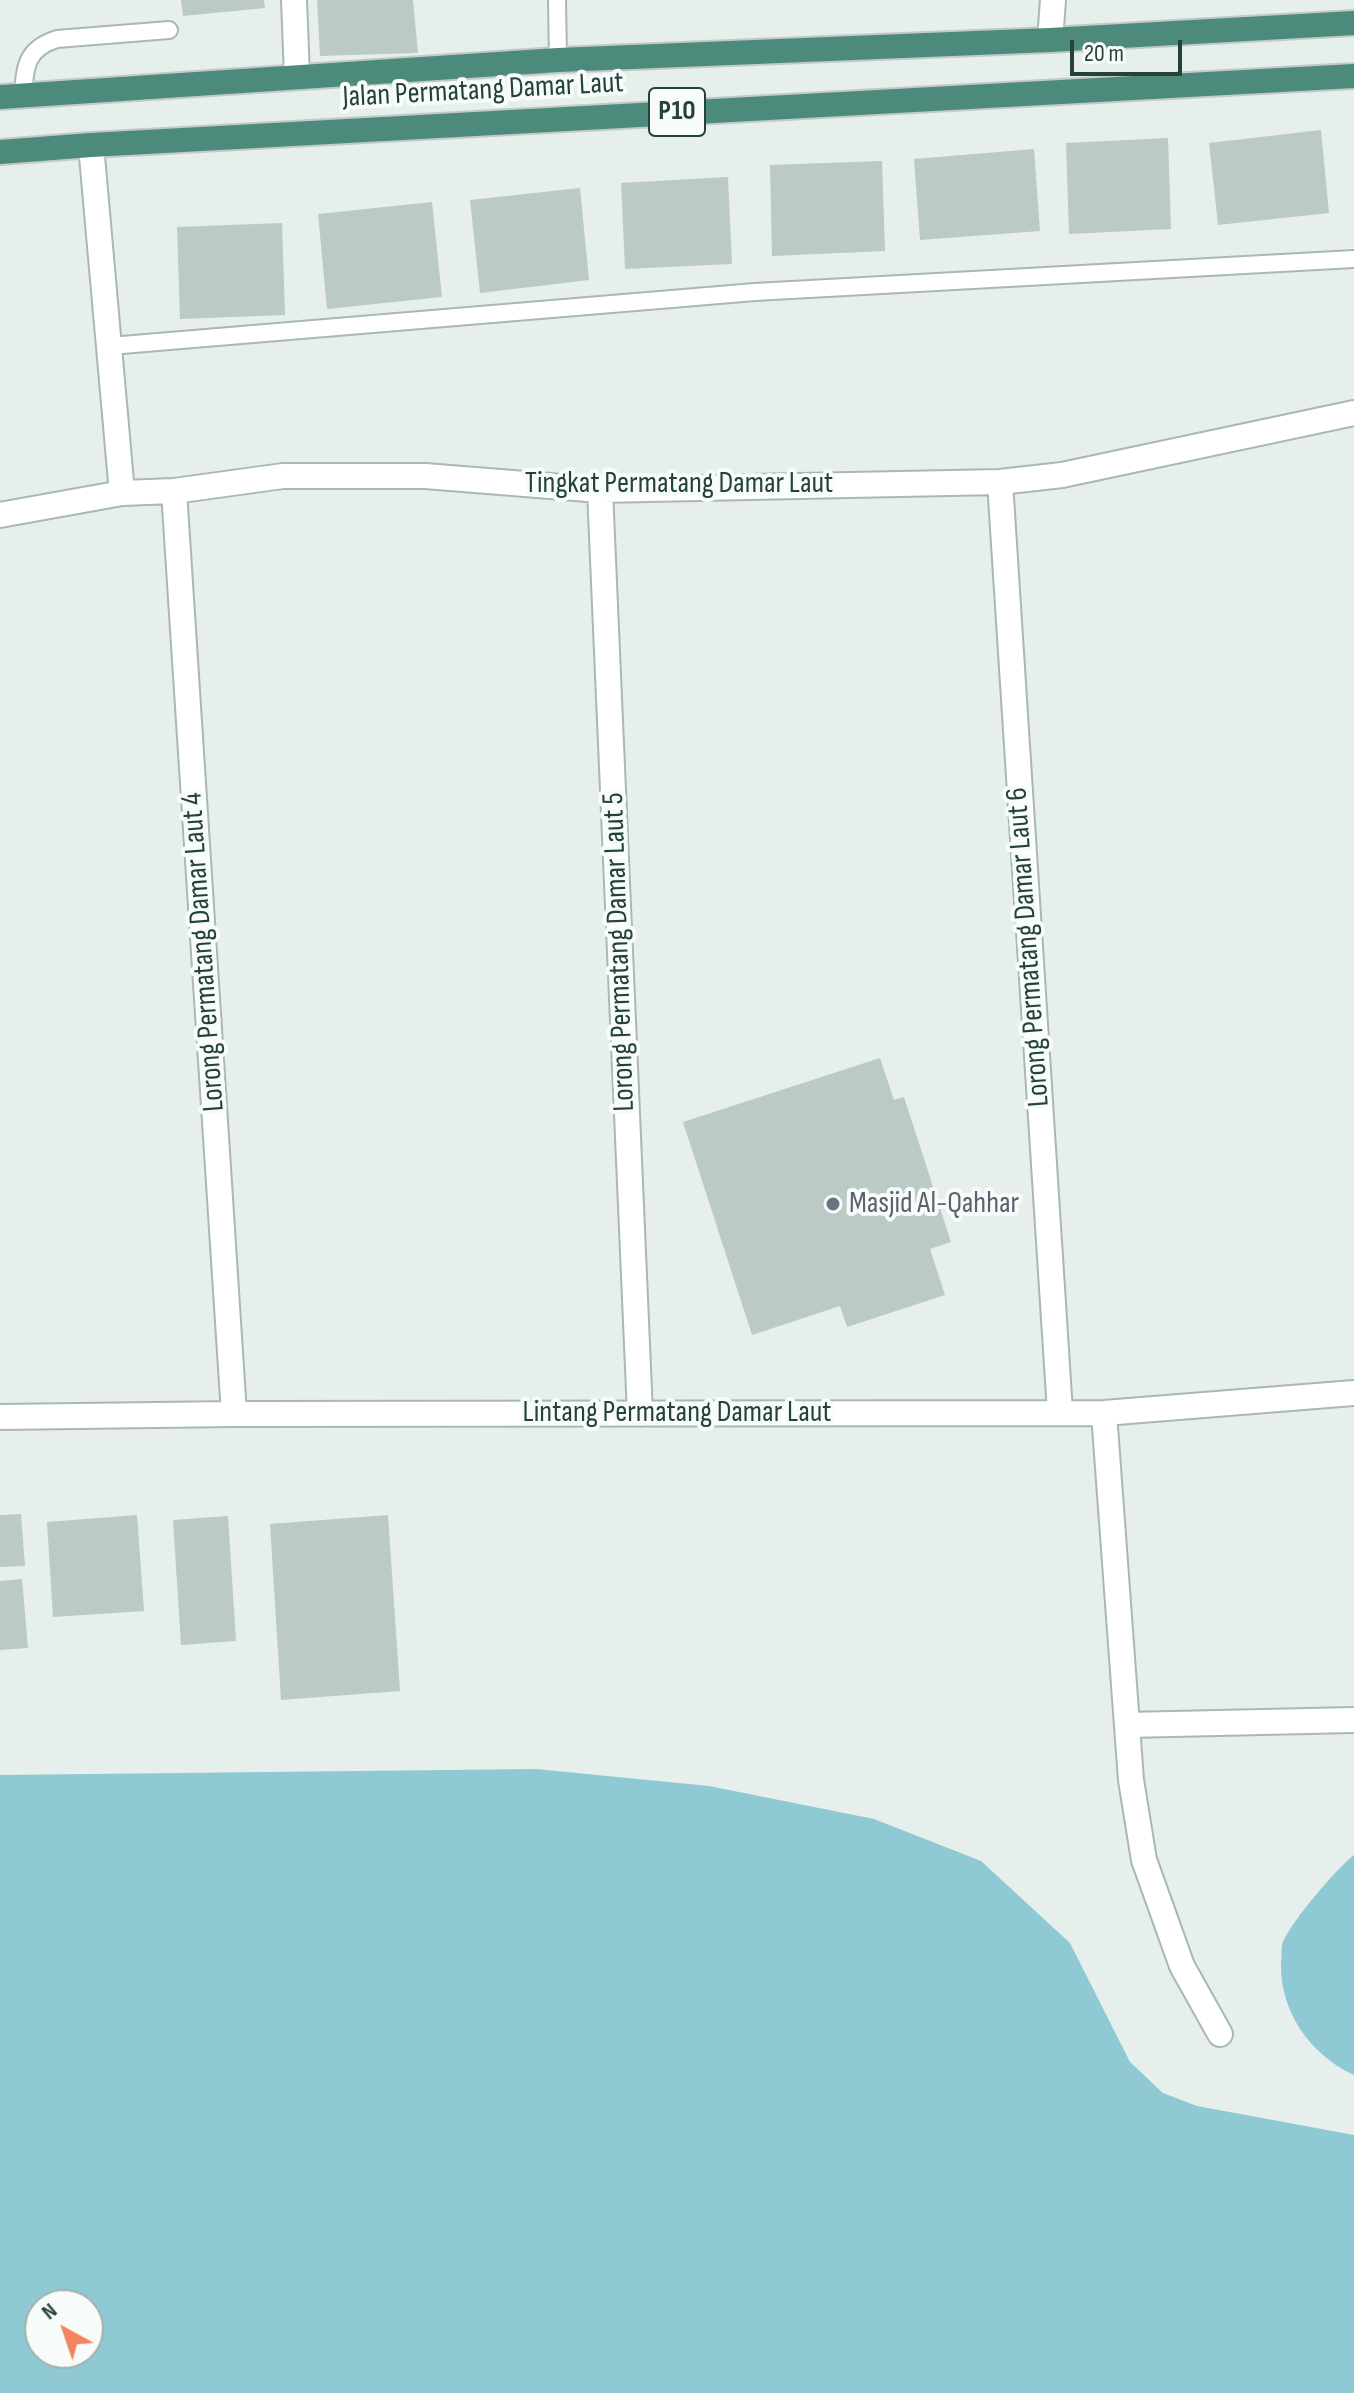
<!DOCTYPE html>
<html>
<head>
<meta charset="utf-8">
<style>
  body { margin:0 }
  #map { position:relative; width:1354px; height:2393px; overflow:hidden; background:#e6efeb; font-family:"Sofia Sans Condensed",sans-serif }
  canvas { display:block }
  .north { position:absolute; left:24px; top:2289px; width:80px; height:80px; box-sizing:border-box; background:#f7fbf9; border:2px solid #a3b1ad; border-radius:50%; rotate:320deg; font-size:22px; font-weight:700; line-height:32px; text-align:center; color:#24423a }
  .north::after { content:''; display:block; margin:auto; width:28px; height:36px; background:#f4845f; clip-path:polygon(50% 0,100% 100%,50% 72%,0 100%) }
  .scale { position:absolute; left:1070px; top:40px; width:112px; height:36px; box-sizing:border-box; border:4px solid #24423a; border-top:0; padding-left:10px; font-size:24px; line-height:28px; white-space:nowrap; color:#24423a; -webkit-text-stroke:6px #f7fbf9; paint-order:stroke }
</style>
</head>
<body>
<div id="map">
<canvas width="1354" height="2393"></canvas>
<div class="north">N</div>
<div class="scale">20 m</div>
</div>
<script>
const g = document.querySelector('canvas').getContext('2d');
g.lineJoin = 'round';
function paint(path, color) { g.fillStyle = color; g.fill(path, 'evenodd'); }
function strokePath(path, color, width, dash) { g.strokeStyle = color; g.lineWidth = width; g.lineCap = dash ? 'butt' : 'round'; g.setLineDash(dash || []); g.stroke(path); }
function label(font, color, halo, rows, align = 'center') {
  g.font = font + ' "Sofia Sans Condensed",sans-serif'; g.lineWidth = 8; g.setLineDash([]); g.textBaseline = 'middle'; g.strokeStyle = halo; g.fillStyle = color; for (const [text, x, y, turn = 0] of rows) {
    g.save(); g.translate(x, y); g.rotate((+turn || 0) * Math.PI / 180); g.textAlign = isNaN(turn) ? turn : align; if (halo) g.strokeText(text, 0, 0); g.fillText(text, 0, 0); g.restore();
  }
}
const water = new Path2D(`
  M536,1769L709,1786L874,1819L981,1861L1070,1943L1130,2062L1163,2093L1197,2106L1354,2135V2393H0V1775ZM88,2305V2353H40V2305Z
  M1354,1855V2075C1310,2055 1280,2011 1281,1964C1282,1958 1281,1951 1282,1945C1288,1925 1337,1868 1354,1855Z`);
const building = new Path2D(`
  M181,0H264L265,8L183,16Z
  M317,0H413L418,53L320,56Z
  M1321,130L1329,213L1218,225L1209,143Z
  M1168,138L1171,229L1069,234L1066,143Z
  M1034,149L1040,231L920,240L914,159Z
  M882,161L885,251L772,256L770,165Z
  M728,177L732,264L625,269L621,183Z
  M580,188L589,280L480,293L470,200Z
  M432,202L442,297L327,309L318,214Z
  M282,223L285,315L180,319L177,227Z
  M880,1058L894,1100L904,1097L951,1242L930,1249L945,1295L847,1327L840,1306L752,1335L683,1122Z
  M21,1514L25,1566L0,1567V1515Z
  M137,1515L144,1611L53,1617L47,1522Z
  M388,1515L400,1691L281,1700L270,1524Z
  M228,1516L236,1641L181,1645L173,1520Z
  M22,1579L28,1648L0,1650V1581Z`);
const service = new Path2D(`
  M557,0L558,60
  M23,95C25,66 26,49 57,39L169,30
  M110,346L755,292L1354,259`);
const minor = new Path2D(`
  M294,0L297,77
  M1050,40L1053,0
  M91,145L122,493
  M1000,482L1060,1412
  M600,490L640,1414
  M174,491L234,1414
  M0,515L122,493L174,491L283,476H425L600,490L1000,482L1062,475L1354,413
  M1104,1413L1131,1780L1144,1860L1182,1966L1220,2034
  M0,1417L234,1414L1104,1413L1354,1393
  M1127,1725L1354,1720`);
const trunk = new Path2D(`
  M0,97L558,60L1050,40L1354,23
  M0,152L91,145L1354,76`);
const markers = [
  [833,1204,8,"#6b7280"]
];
const shields = [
  [677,112,56]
];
const shieldNames = [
  ["P10",677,112]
];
const streetNames = [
  ["Jalan Permatang Damar Laut",483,91,-3],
  ["Tingkat Permatang Damar Laut",679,484],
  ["Lorong Permatang Damar Laut 6",1029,947,-94],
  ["Lorong Permatang Damar Laut 4",204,952,-94],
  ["Lorong Permatang Damar Laut 5",620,952,-92],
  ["Lintang Permatang Damar Laut",677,1413]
];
const worshipNames = [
  ["Masjid Al-Qahhar",849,1204]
];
paint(water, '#8ec9d4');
paint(building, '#bbcac4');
strokePath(service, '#a8b8b2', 20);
strokePath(minor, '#a8b8b2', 28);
strokePath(trunk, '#c2cac8', 28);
strokePath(service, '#fff', 16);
strokePath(minor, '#fff', 24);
strokePath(trunk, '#4c8a7c', 24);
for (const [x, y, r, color] of markers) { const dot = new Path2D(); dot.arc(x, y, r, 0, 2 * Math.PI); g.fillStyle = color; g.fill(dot); strokePath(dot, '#f7fbf9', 3); }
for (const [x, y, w] of shields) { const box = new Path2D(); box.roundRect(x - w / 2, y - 24, w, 48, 6); g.fillStyle = '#f7fbf9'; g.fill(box); strokePath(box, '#24423a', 2); }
label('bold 28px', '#24423a', null, shieldNames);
label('30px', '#24423a', '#f7fbf9', streetNames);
label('30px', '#5b616d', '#f7fbf9', worshipNames, 'left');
</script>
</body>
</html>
